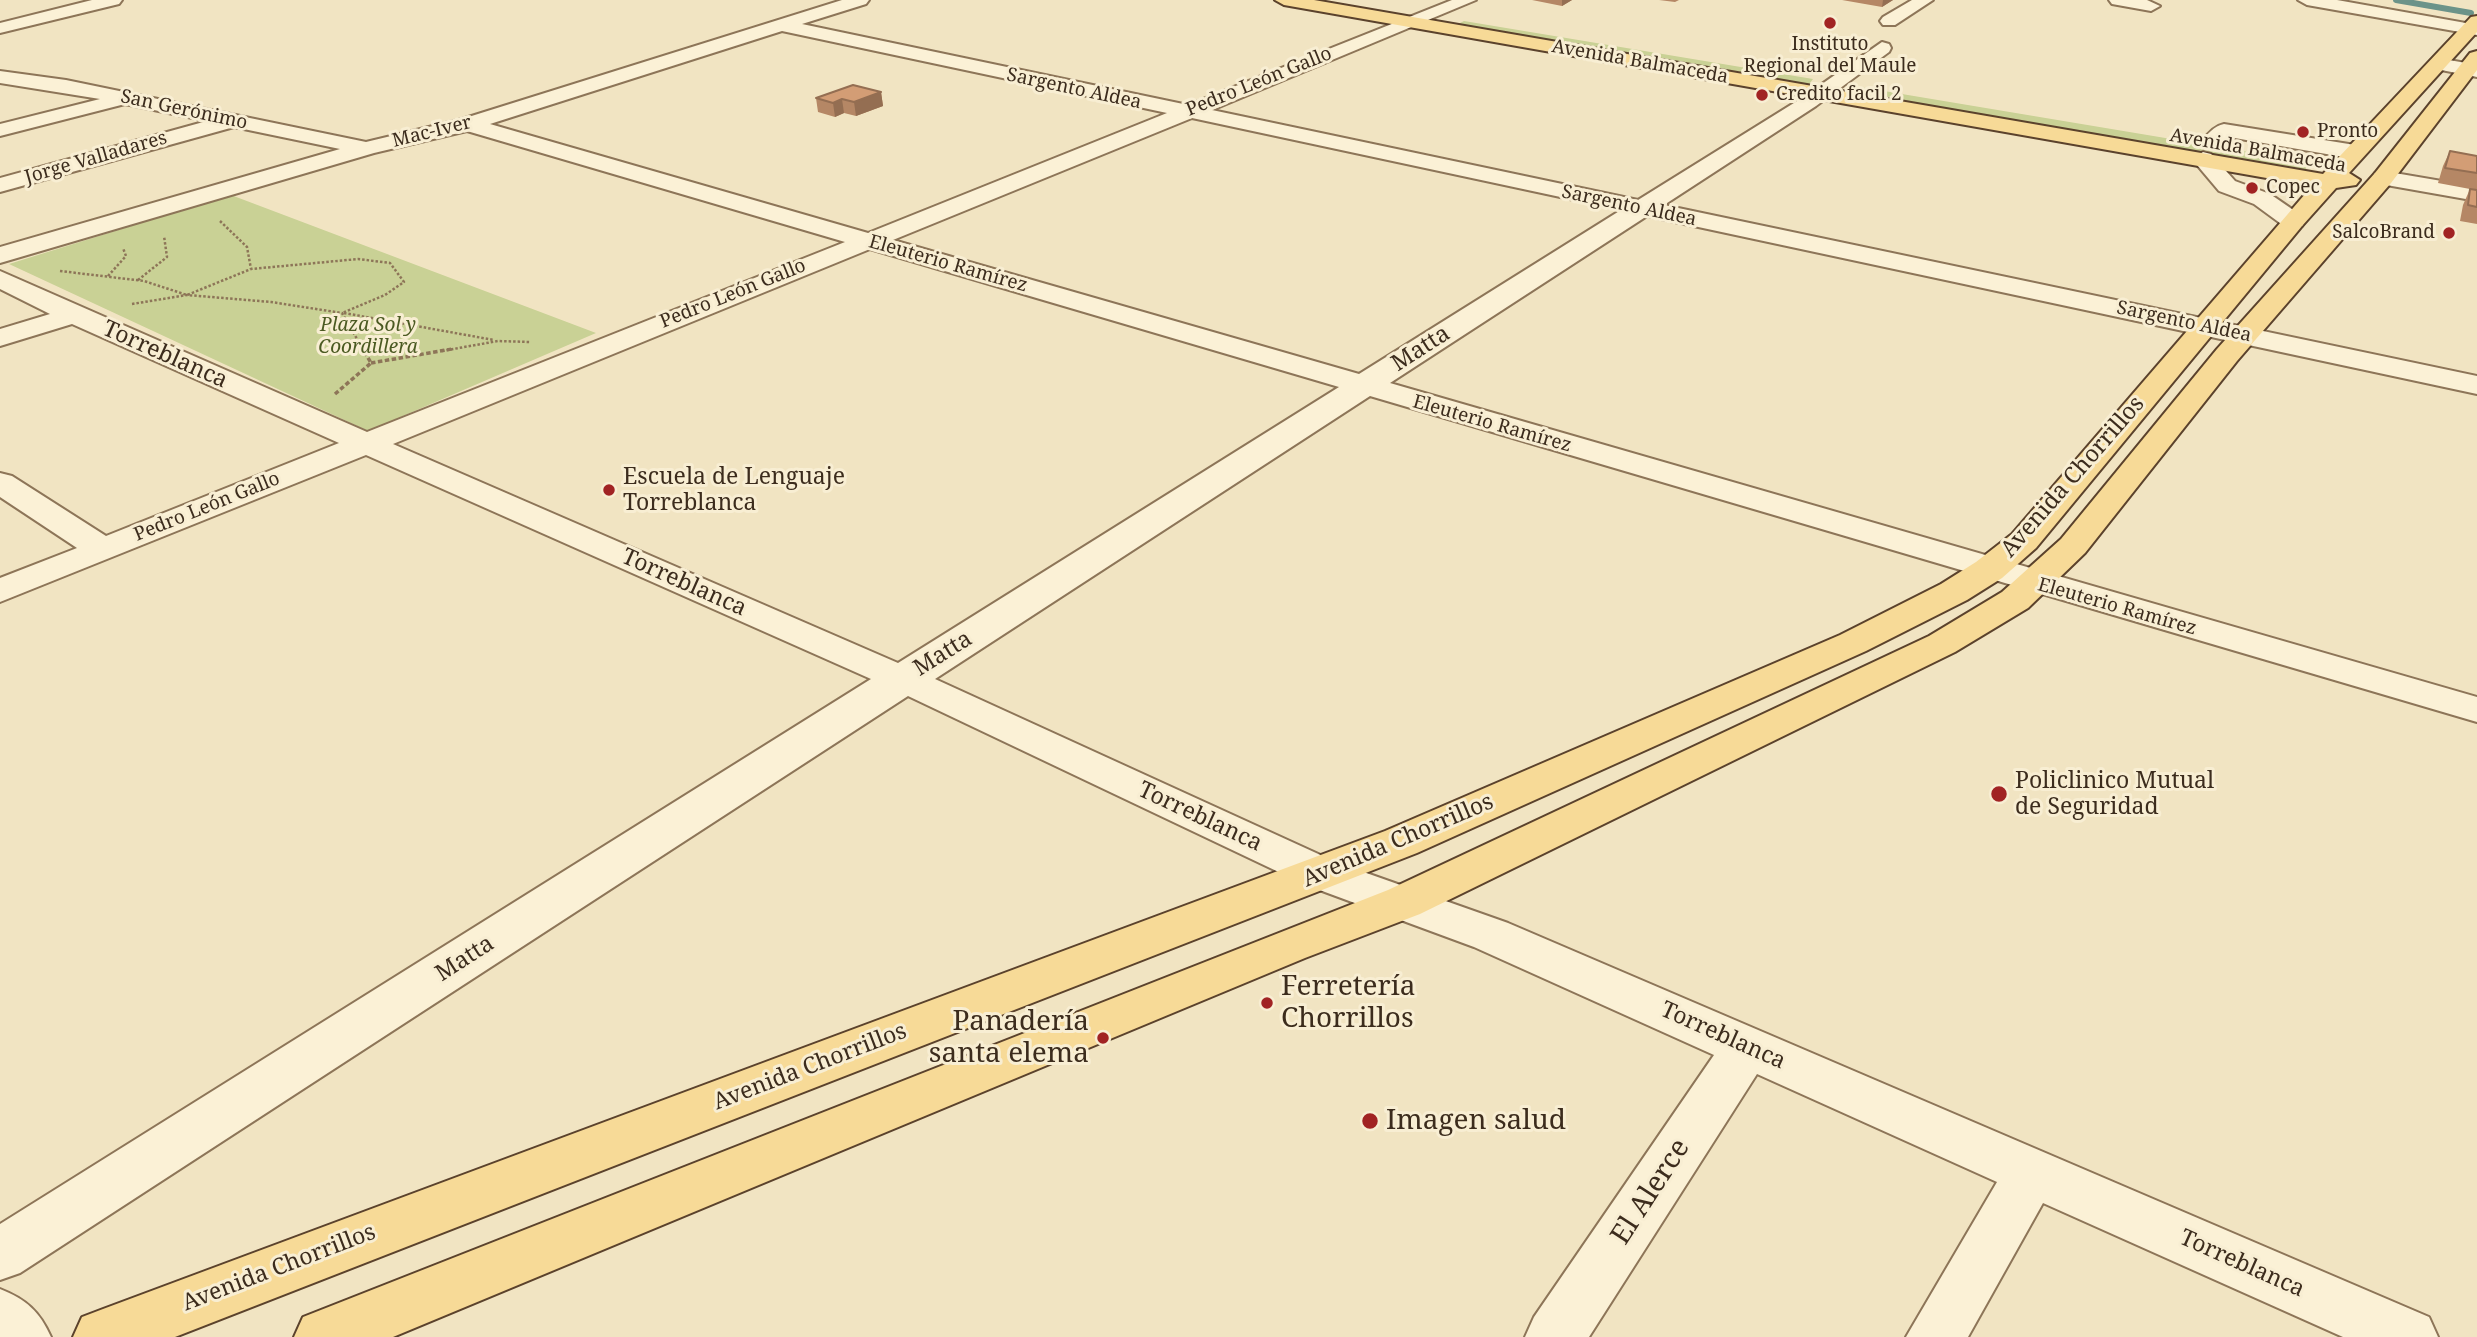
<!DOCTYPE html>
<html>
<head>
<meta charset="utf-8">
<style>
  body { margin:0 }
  canvas { display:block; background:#f1e4c2 }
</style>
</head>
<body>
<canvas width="2477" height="1337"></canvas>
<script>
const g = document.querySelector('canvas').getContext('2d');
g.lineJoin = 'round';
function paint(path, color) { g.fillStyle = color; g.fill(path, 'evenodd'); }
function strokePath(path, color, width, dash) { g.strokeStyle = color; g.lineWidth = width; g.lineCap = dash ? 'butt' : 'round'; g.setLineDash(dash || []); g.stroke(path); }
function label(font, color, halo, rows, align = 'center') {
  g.font = font + ' "Noto Serif",serif'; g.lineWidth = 6; g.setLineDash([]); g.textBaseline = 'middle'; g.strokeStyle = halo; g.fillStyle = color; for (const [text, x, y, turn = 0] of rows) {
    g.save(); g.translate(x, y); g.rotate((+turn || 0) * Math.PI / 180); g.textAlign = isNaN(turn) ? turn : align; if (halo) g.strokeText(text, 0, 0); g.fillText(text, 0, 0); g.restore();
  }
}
const green = new Path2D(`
  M1464,21L1813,79L1807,87L1452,27Z
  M1860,87L2309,162L2304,173L1852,93Z
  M231,195L596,333L368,431L9,264Z`);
const stream = new Path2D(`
  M2396,0L2471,13`);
const pathFar1 = new Path2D(`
  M220,221L247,247L251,269
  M60,271L144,281L187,295L251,269L358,259L390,263L404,282L385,295L342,313
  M108,276L126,256L123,248
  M138,280L167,257L164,236
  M132,304L187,295L271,302L342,313L364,351
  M344,313L494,340
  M442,351L498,341L530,342`);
const path = new Path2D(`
  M371,363L452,349
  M335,394L371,363L363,349`);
const minor = new Path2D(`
  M92,0H122L119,4L0,33V23Z
  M842,0H869L866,4L802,24L1188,105L1452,0H1476L1212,110L1638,200L1802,98L1882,42L1889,44L1891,48L1889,52L1816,106L1664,205L2477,376V394L1647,216L1390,383L2477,697V722L1370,396L935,679L1338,863L1508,923L2429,1317L2438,1337H2343L2043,1203L1968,1337H1906L1997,1182L1757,1074L1589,1337H1525L1534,1317L1714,1055L1474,947L1306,885L908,696L20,1273L0,1280V1224L871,679L366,455L0,602V578L77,548L0,497V473L12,476L106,536L339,443L72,324L0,346V329L50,314L0,289V271L367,432L845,242L467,131L374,153L0,263V247L340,149L234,127L0,192V178L207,121L125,104L0,136V124L100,99L0,83V71L66,80L366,142L462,119ZM782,31L1167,113L868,233L490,124ZM1192,118L1621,210L1359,374L893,240ZM870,249L1339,387L898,663L393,444Z
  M1912,0H1933L1895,25H1883L1880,21L1883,17Z
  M2109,0H2147L2160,6L2151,11L2112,4Z
  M2298,0H2337L2477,25V35L2307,5Z
  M2438,58L2477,65V77L2431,68L2428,64Z
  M2224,124L2355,145L2366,152L2355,159L2229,137L2220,148H2204L2201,143C2207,134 2214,126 2224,124Z
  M2203,152L2211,154L2235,181L2270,194L2302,216L2305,221L2302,226H2284L2254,204L2219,191L2192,159Z
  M2383,171L2477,187V201L2375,183L2372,178L2375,173Z
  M0,1289C26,1299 40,1312 51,1337H0Z`);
const major = new Path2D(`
  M1275,0H1314L2323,174L2471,17L2477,16V32L2349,173L2360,180L2356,185L2336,188L2302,226L2036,548L2002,578L1967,600L1866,651L1417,853L175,1337H73L82,1317L103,1309L1385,831L1840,635L1941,584L1976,562L2012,534L2312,186L1284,5Z
  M2477,51V70L2391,183L2237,361L2085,553L2028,608L1955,652L1420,914L1305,958L393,1337H294L303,1317L1388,890L1929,636L2002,592L2061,539L2217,349L2375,173L2470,53Z`);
const wall = new Path2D(`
  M1532,0H1572L1562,6Z
  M1659,0H1679L1675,2Z
  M1842,0H1893L1882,7Z
  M881,92L883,106L856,116L844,113L835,117L818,112L816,98Z
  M2450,151L2477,156V224L2460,221L2463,205L2470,189L2438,183L2443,166Z`);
const shadedWall = new Path2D(`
  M1562,0H1572L1562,6Z
  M1883,0H1893L1882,7Z
  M881,92L883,106L856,116L854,102Z
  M842,99L844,113L835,117L833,103Z`);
const building = new Path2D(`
  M853,85L881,92L854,102L842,99L833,103L816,98Z
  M2450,151L2477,156V173L2445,168Z
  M2470,189L2477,190V207L2468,205Z`);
const markers = [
  [1830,23,7,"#a12323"],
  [1762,95,7,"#a12323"],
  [2303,132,7,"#a12323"],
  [2252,188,7,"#a12323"],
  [2449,233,7,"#a12323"],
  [609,490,7,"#a12323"],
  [1999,794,9,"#a12323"],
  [1267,1003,7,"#a12323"],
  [1103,1038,7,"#a12323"],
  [1370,1121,9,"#a12323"]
];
const farPoinames = [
  ["Instituto",1830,45,"center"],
  ["Regional del Maule",1830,67,"center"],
  ["Credito facil 2",1776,95],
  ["Pronto",2317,132],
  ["Copec",2266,188],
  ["SalcoBrand",2435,233,"right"]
];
const farStreetnames = [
  ["Avenida Balmaceda",1640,62,10],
  ["Pedro León Gallo",1259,82,-22],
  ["Sargento Aldea",1074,89,12],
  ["San Gerónimo",184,110,12],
  ["Mac-Iver",432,132,-14],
  ["Avenida Balmaceda",2258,151,10],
  ["Jorge Valladares",96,158,-16],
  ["Sargento Aldea",1629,206,12],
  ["Eleuterio Ramírez",948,264,16],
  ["Pedro León Gallo",733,294,-22],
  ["Sargento Aldea",2184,322,12],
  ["Eleuterio Ramírez",1492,424,16],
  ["Pedro León Gallo",207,507,-22],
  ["Eleuterio Ramírez",2117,607,16]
];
const farParknames = [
  ["Plaza Sol y",368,326],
  ["Coordillera",368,348]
];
const streetNames = [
  ["Matta",1421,349,-33],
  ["Torreblanca",165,355,24],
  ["Avenida Chorrillos",2073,477,-49],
  ["Torreblanca",684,583,24],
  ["Matta",943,654,-32],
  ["Torreblanca",1200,817,25],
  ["Avenida Chorrillos",1398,841,-23],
  ["Matta",465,959,-33],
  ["Torreblanca",1723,1036,24],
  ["Avenida Chorrillos",810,1067,-21],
  ["Torreblanca",2242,1264,24],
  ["Avenida Chorrillos",279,1268,-21]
];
const poiNames = [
  ["Escuela de Lenguaje",623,477],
  ["Torreblanca",623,503],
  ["Policlinico Mutual",2015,781],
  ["de Seguridad",2015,807]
];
const nearPoinames = [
  ["Ferretería",1281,987],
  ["Chorrillos",1281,1019],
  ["Panadería",1089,1022,"right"],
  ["santa elema",1089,1054,"right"],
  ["Imagen salud",1386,1121]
];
const nearStreetnames = [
  ["El Alerce",1651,1192,-57]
];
paint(green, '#c9d195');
strokePath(stream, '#6b9389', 6);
strokePath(minor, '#8d7558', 4);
strokePath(major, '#5b422c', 4);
strokePath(pathFar1, '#8d7558', 2.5, [2.5, 2]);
strokePath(path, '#8d7558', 3.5, [4.5, 2.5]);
paint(minor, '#fbf1d6');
paint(major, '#f7da97');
paint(wall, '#b58765');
paint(shadedWall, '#946e52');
paint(building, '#d39d75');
strokePath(building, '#946e52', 2);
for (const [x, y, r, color] of markers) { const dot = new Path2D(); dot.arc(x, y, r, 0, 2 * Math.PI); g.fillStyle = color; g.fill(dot); strokePath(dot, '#f8eed3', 2.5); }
label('19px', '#3c2c1d', '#f8eed3', farPoinames, 'left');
label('19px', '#3c2c1d', '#f8eed3', farStreetnames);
label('italic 19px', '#4b5a22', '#f8eed3', farParknames);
label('23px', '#3c2c1d', '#f8eed3', streetNames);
label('23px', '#3c2c1d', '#f8eed3', poiNames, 'left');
label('28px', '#3c2c1d', '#f8eed3', nearPoinames, 'left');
label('28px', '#3c2c1d', '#f8eed3', nearStreetnames);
</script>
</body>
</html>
